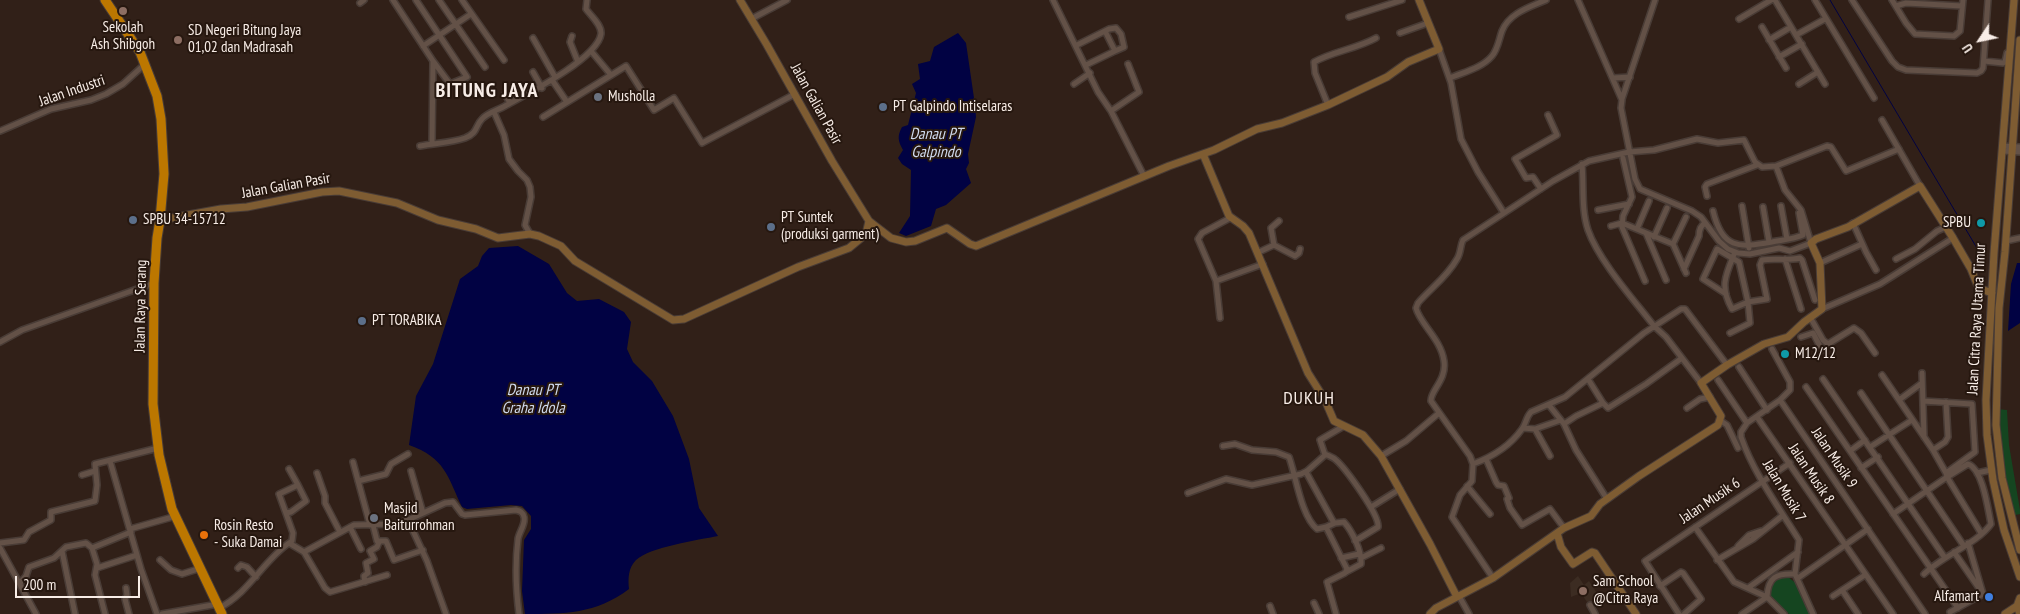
<!DOCTYPE html>
<html>
<head>
<meta charset="utf-8">
<style>
  body { margin:0 }
  #map { position:relative; width:2020px; height:614px; overflow:hidden; background:#312018; font-family:"PT Sans Narrow",sans-serif }
  canvas { display:block }
  .north { position:absolute; left:1955px; top:15px; width:50px; height:50px; -webkit-text-stroke:4px #26170f; paint-order:stroke; rotate:236deg; font-size:14px; font-weight:700; line-height:20px; text-align:center; color:#f8ede7 }
  .north::after { content:''; display:block; margin:auto; width:18px; height:22px; background:#f8ede7; clip-path:polygon(50% 0,100% 100%,50% 72%,0 100%) }
  .scale { position:absolute; left:15px; top:576px; width:125px; height:22px; box-sizing:border-box; border:2px solid #f8ede7; border-top:0; padding-left:6px; font-size:15px; line-height:18px; white-space:nowrap; color:#f8ede7; -webkit-text-stroke:4px #26170f; paint-order:stroke }
</style>
</head>
<body>
<div id="map">
<canvas width="2020" height="614"></canvas>
<div class="north">U</div>
<div class="scale">200 m</div>
</div>
<script>
const g = document.querySelector('canvas').getContext('2d');
g.lineJoin = 'round';
function paint(path, color) { g.fillStyle = color; g.fill(path, 'evenodd'); }
function strokePath(path, color, width, dash) { g.strokeStyle = color; g.lineWidth = width; g.lineCap = dash ? 'butt' : 'round'; g.setLineDash(dash || []); g.stroke(path); }
function label(font, color, halo, rows, align = 'center') {
  g.font = font + ' "PT Sans Narrow",sans-serif'; g.lineWidth = 4; g.setLineDash([]); g.textBaseline = 'middle'; g.strokeStyle = halo; g.fillStyle = color; for (const [text, x, y, turn = 0] of rows) {
    g.save(); g.translate(x, y); g.rotate((+turn || 0) * Math.PI / 180); g.textAlign = isNaN(turn) ? turn : align; if (halo) g.strokeText(text, 0, 0); g.fillText(text, 0, 0); g.restore();
  }
}
const education = new Path2D(`
  M1578,576L1584,585L1589,581L1600,598L1587,602L1581,593L1571,597L1570,583Z`);
const green = new Path2D(`
  M1996,409L2007,410L2009,445L2020,510V514L2011,516L2002,478Z
  M1788,577L1797,584L1810,614H1789L1771,598V585L1778,579Z`);
const water = new Path2D(`
  M958,33L966,43L975,105L976,117L968,154L969,163L966,169L971,183L946,205L936,209L931,226L906,236L899,233L910,216L911,170L902,164L898,158L903,150C898,141 897,136 902,127L908,125L916,93L912,84L920,79L918,64L930,61L934,47Z
  M518,246L549,264L567,293L577,301L599,299L624,312L631,322L627,349L633,362L652,381L673,416L689,459L699,508L718,536C698,540 650,547 636,560C628,568 628,579 629,589C596,614 564,614 525,614L522,591L524,540L531,529V516L522,506L511,505L467,509L462,507C447,475 445,458 409,445L416,396L433,364L460,279L478,266L482,256L489,248Z
  M2017,263H2020V323L2008,331L2011,284Z`);
const stream = new Path2D(`
  M1830,0L1984,260`);
const street = new Path2D(`
  M393,0L433,61L432,144
  M416,0L467,77L450,84L433,61
  M439,0L485,67
  M462,0L504,60
  M1053,0L1098,92L1111,111L1144,176
  M1578,0L1622,100L1621,108L1635,179L1640,189L1692,211L1701,217L1719,241L1728,249L1738,253L1750,254L1779,248L1790,251L1811,243L1801,210L1785,190L1776,166
  M1775,0L1825,84
  M1815,0L1874,98
  M1852,0L1892,61L1898,67L1906,70L1977,73L1981,71L1983,68L1988,0
  M1892,0L1906,23L1915,34L1954,36L1960,31L1963,0
  M360,3L364,0
  M1896,6L1906,3L1962,6
  M1349,17L1402,0
  M751,19L787,0
  M1739,19L1771,0
  M1762,27L1786,68
  M1400,33L1428,23
  M1796,35L1825,19
  M572,36L570,42L578,62
  M533,38L555,77
  M1769,40L1791,27
  M1077,45L1109,29L1116,28L1121,34L1124,47L1115,51L1105,31
  M423,46L471,14
  M1439,49L1451,83L1461,139L1478,172L1504,213
  M591,51L611,75
  M1779,57L1802,44
  M1984,61L2003,63L2005,62L2007,53
  M1086,65L1115,51
  M533,72L542,88
  M1450,78C1464,72 1482,68 1492,56C1498,49 1499,39 1502,31C1509,13 1530,7 1546,0
  M1613,78L1630,77
  M552,80L567,102
  M1074,84L1090,73
  M1799,84L1818,72
  M505,94L510,103
  M1622,99L1655,0
  M1328,105L1315,73L1314,62C1334,51 1356,49 1376,38
  M1111,111L1139,92L1128,64
  M494,112L504,135L509,159L518,171L527,180L530,187L531,197L525,225L530,234
  M543,117L626,66L654,110L674,98L702,143L795,94
  M1882,120L1920,186
  M0,131L51,109L91,100L106,94L123,84L145,64
  M420,146C435,143 451,143 465,138C478,133 475,126 482,119C487,113 498,110 505,106C527,94 597,59 601,34C602,25 591,16 586,9L587,0
  M2003,146L2020,147
  M2003,151L2020,152
  M1623,158L1632,197L1623,216L1622,227L1645,281
  M1582,164C1584,186 1581,209 1588,230C1599,261 1634,300 1654,326L1666,337L1701,383
  M1541,189L1533,177L1526,178L1515,159L1557,135L1548,115
  M1707,196L1705,187L1707,184L1757,165
  M1742,206L1749,248
  M1781,206L1787,239
  M1763,207L1769,242
  M1598,210L1629,204
  M1713,211C1722,249 1738,248 1772,242C1782,240 1794,239 1803,235L1799,213
  M1853,223L1866,252L1876,270
  M1611,226L1622,223L1673,244L1686,273
  M1637,229L1649,201
  M1646,233L1666,280
  M1654,237L1667,208
  M2006,241L2020,238
  M1673,244L1686,217
  M1274,245L1271,228L1279,221
  M1259,252L1274,245L1295,256L1299,253L1300,249
  M1735,252C1726,274 1719,286 1732,309L1748,302L1767,299L1760,265L1762,260C1776,258 1787,261 1800,258L1802,260L1815,300
  M1785,259L1801,309
  M1896,259L1915,249L1937,231L1946,227
  M1820,263L1862,244
  M1684,269L1699,236C1699,230 1700,226 1705,223
  M1216,281L1263,264
  M1726,294L1703,279L1717,249L1739,262L1748,302L1750,323L1730,333
  M1822,309L1880,284L1953,238
  M1810,317L1823,340L1828,344L1854,328L1861,333L1875,353
  M1220,318L1216,281L1198,239L1202,233L1230,218
  M1801,337L1813,333L1822,350
  M0,342L22,330L154,283
  M1772,349L1790,382V390L1780,400L1747,423L1741,432V437C1754,474 1778,506 1799,540L1795,574
  M1739,367L1767,410
  M1922,373L1924,437
  M1882,375L1933,450L1946,473
  M1588,379L1603,403L1608,408L1646,384L1682,358
  M1823,379L1945,558
  M1718,380L1747,423
  M1806,387L1958,608
  M1861,393L1964,546
  M1780,400L1925,614
  M1899,400L1922,383
  M1549,405L1564,424L1576,450L1607,499
  M1687,408L1700,399L1710,397
  M1757,417L1893,614
  M1721,421L1727,425L1738,448
  M1564,424L1576,416L1603,403
  M1523,428L1535,429L1561,420
  M1535,429L1550,456
  M1223,446L1235,444L1252,450L1276,452L1289,457C1296,476 1301,516 1317,529L1326,527L1347,569L1345,573L1327,582L1336,614
  M1870,447L1912,420
  M1933,450L1945,442L1948,437L1946,402
  M1850,451L1865,440
  M1325,454C1329,456 1333,457 1336,460C1345,468 1380,515 1378,527L1355,541
  M1381,456L1406,441L1439,413
  M1486,459L1496,482L1498,485L1504,486L1509,498L1507,499L1510,508L1522,525L1550,509L1564,528
  M110,461L141,569L157,614
  M353,462L370,525
  M1473,464L1470,456L1431,401C1430,391 1447,380 1444,361C1441,339 1420,324 1416,308L1418,303C1431,288 1447,277 1457,259C1461,253 1460,246 1463,240L1553,181L1589,161L1629,152L1654,150L1697,139L1718,143L1744,140L1755,162L1762,167L1776,166L1827,146L1831,147L1846,171L1899,149
  M1861,468L1878,457
  M289,469L298,485L279,494L293,533L292,541L289,543
  M411,471L423,513
  M1306,472L1334,523
  M317,473L325,496V503L340,532
  M1977,473L1991,470
  M82,475L95,471
  M358,481L386,474L391,464L408,454
  M1467,486L1490,514
  M1188,493L1226,479L1252,485L1301,474L1307,471L1325,455L1320,440L1344,426
  M1371,507L1400,489
  M286,513L291,512L306,501L298,485
  M1893,514L1947,477L1946,473L1975,452L1972,404L1923,401
  M408,520L427,561L446,614
  M373,525L377,541H386L394,560L423,550
  M350,527L361,549
  M1326,527L1335,523L1344,522C1352,531 1362,551 1361,564L1346,572
  M1695,527L1734,582L1767,597L1784,614
  M130,529L176,516
  M0,543L24,540L29,532L51,520V512L95,501L97,485L95,464L158,448
  M1738,546L1749,535L1761,531
  M0,548L36,614
  M92,548L131,532
  M62,551L75,614
  M304,552L325,588L330,592L387,575
  M1954,552L1981,591
  M1341,558L1359,554
  M1361,558L1381,548
  M160,560L171,570L182,574L201,568
  M1717,560L1753,539L1782,516
  M97,568L137,555
  M238,568L241,565L247,567L256,577
  M1924,574C1943,555 1977,544 1991,524C1988,510 1983,469 1968,464L1947,477L1981,533
  M1493,578L1452,517L1460,495L1472,481L1473,464C1492,457 1510,446 1522,429C1526,424 1526,417 1531,412L1565,397L1644,333L1681,309H1685L1727,365
  M1798,578L1868,529
  M365,582L364,576L368,573L366,563L374,559L370,551L377,547L379,542
  M20,583L26,576L29,567L54,558L66,547L86,543L92,548L97,564L95,575L105,614
  M1660,586L1681,572L1683,573L1701,599L1684,614
  M126,588L127,595L125,599L129,614
  M1748,588L1798,552
  M1842,590L1858,614
  M1459,596L1469,614
  M1833,596L1865,575
  M1767,597C1768,577 1776,573 1795,574L1813,614
  M1314,603L1319,614
  M1590,605L1595,614
  M1270,606L1273,614
  M219,608C249,593 263,561 289,543L304,552L354,525L395,524L408,520L445,503L453,502L462,514L465,515L516,510C520,511 523,512 524,517C526,524 519,532 518,539C515,563 516,590 519,614
  M1950,612L1983,594L1968,543
  M162,614L218,604
  M1679,614L1645,561L1790,463
  M1742,614L1767,597`);
const secondary = new Path2D(`
  M740,0L767,45L832,161L869,221L891,238L906,242L915,241L947,228L970,244L976,246L1169,166L1214,150L1257,129L1282,123L1328,105L1387,77L1408,62L1439,49L1419,0
  M2014,0L1994,253L1986,400L1987,435L1993,480L2004,530L2020,577
  M2020,40L2005,252L1999,308L1996,425L2002,478L2020,550
  M1203,154L1229,216L1243,226L1249,233L1308,373L1325,400L1334,421L1363,435L1381,456L1430,544L1457,597
  M160,220L221,209L247,207L322,192L339,191L397,203L438,220L476,229L498,238L530,234L539,236L561,246L575,261L673,320L684,319L798,267L849,248L866,234L869,221
  M1557,533L1561,547L1573,564L1592,552L1595,553L1636,614
  M1430,614L1436,608L1493,578L1564,528L1591,516L1600,504L1639,476L1718,425L1721,416L1701,383L1727,365L1764,344L1788,337L1804,322L1822,309L1820,263L1811,243L1816,239L1848,227L1920,186L1953,238L1971,269L1977,284L1981,289L1992,293
  M2005,614L2017,606
  M2020,614L2017,606L2020,598`);
const highway = new Path2D(`
  M105,0L140,52L157,96L161,119L164,174L160,220L157,238L154,283L153,404L159,455L172,509L222,614`);
const markers = [
  [123,11,5,"#8d6e63"],
  [178,40,5,"#8d6e63"],
  [598,97,5,"#6b7280"],
  [883,107,5,"#5c6f8a"],
  [133,220,5,"#5c6f8a"],
  [1981,223,5,"#0f9aa8"],
  [771,227,5,"#5c6f8a"],
  [362,321,5,"#5c6f8a"],
  [1785,354,5,"#0f9aa8"],
  [374,518,5,"#6b7280"],
  [204,535,5,"#e8710a"],
  [1583,591,5,"#8d6e63"],
  [1989,597,5,"#3f7fe0"]
];
const poiNames = [
  ["Sekolah",123,28,"center"],
  ["Ash Shibgoh",123,45,"center"],
  ["SD Negeri Bitung Jaya",188,31],
  ["01,02 dan Madrasah",188,48],
  ["Musholla",608,97],
  ["PT Galpindo Intiselaras",893,107],
  ["PT Suntek",781,218],
  ["(produksi garment)",781,235],
  ["SPBU 34-15712",143,220],
  ["SPBU",1971,223,"right"],
  ["PT TORABIKA",372,321],
  ["M12/12",1795,354],
  ["Masjid",384,509],
  ["Baiturrohman",384,526],
  ["Rosin Resto",214,526],
  ["- Suka Damai",214,543],
  ["Sam School",1593,582],
  ["@Citra Raya",1593,599],
  ["Alfamart",1979,597,"right"]
];
const streetNames = [
  ["Jalan Industri",72,91,-19],
  ["Jalan Galian Pasir",816,104,61],
  ["Jalan Galian Pasir",286,186,-10],
  ["Jalan Raya Serang",141,306,-89],
  ["Jalan Citra Raya Utama Timur",1977,319,-87],
  ["Jalan Musik 9",1834,458,56],
  ["Jalan Musik 8",1811,474,56],
  ["Jalan Musik 7",1784,491,59],
  ["Jalan Musik 6",1710,501,-34]
];
const waterNames = [
  ["Danau PT",936,134],
  ["Galpindo",936,152],
  ["Danau PT",533,390],
  ["Graha Idola",533,408]
];
const quarterNames = [
  ["DUKUH",1309,399]
];
const districtNames = [
  ["BITUNG JAYA",487,91]
];
paint(education, '#3c2c22');
paint(green, '#154520');
paint(water, '#010243');
strokePath(stream, '#010243', 1);
strokePath(street, '#493c36', 8);
strokePath(secondary, '#493c36', 9);
strokePath(highway, '#493c36', 11);
strokePath(street, '#635147', 5);
strokePath(secondary, '#7e5c32', 7);
strokePath(highway, '#bc7700', 9);
for (const [x, y, r, color] of markers) { const dot = new Path2D(); dot.arc(x, y, r, 0, 2 * Math.PI); g.fillStyle = color; g.fill(dot); strokePath(dot, '#26170f', 2); }
label('15px', '#f8ede7', '#26170f', poiNames, 'left');
label('15px', '#f8ede7', '#26170f', streetNames);
label('italic 16px', '#d0daee', '#26170f', waterNames);
g.letterSpacing = '1px';
label('18px', '#f8ede7', '#26170f', quarterNames);
g.letterSpacing = '0px';
g.letterSpacing = '1px';
label('bold 20px', '#f8ede7', '#26170f', districtNames);
g.letterSpacing = '0px';
</script>
</body>
</html>
